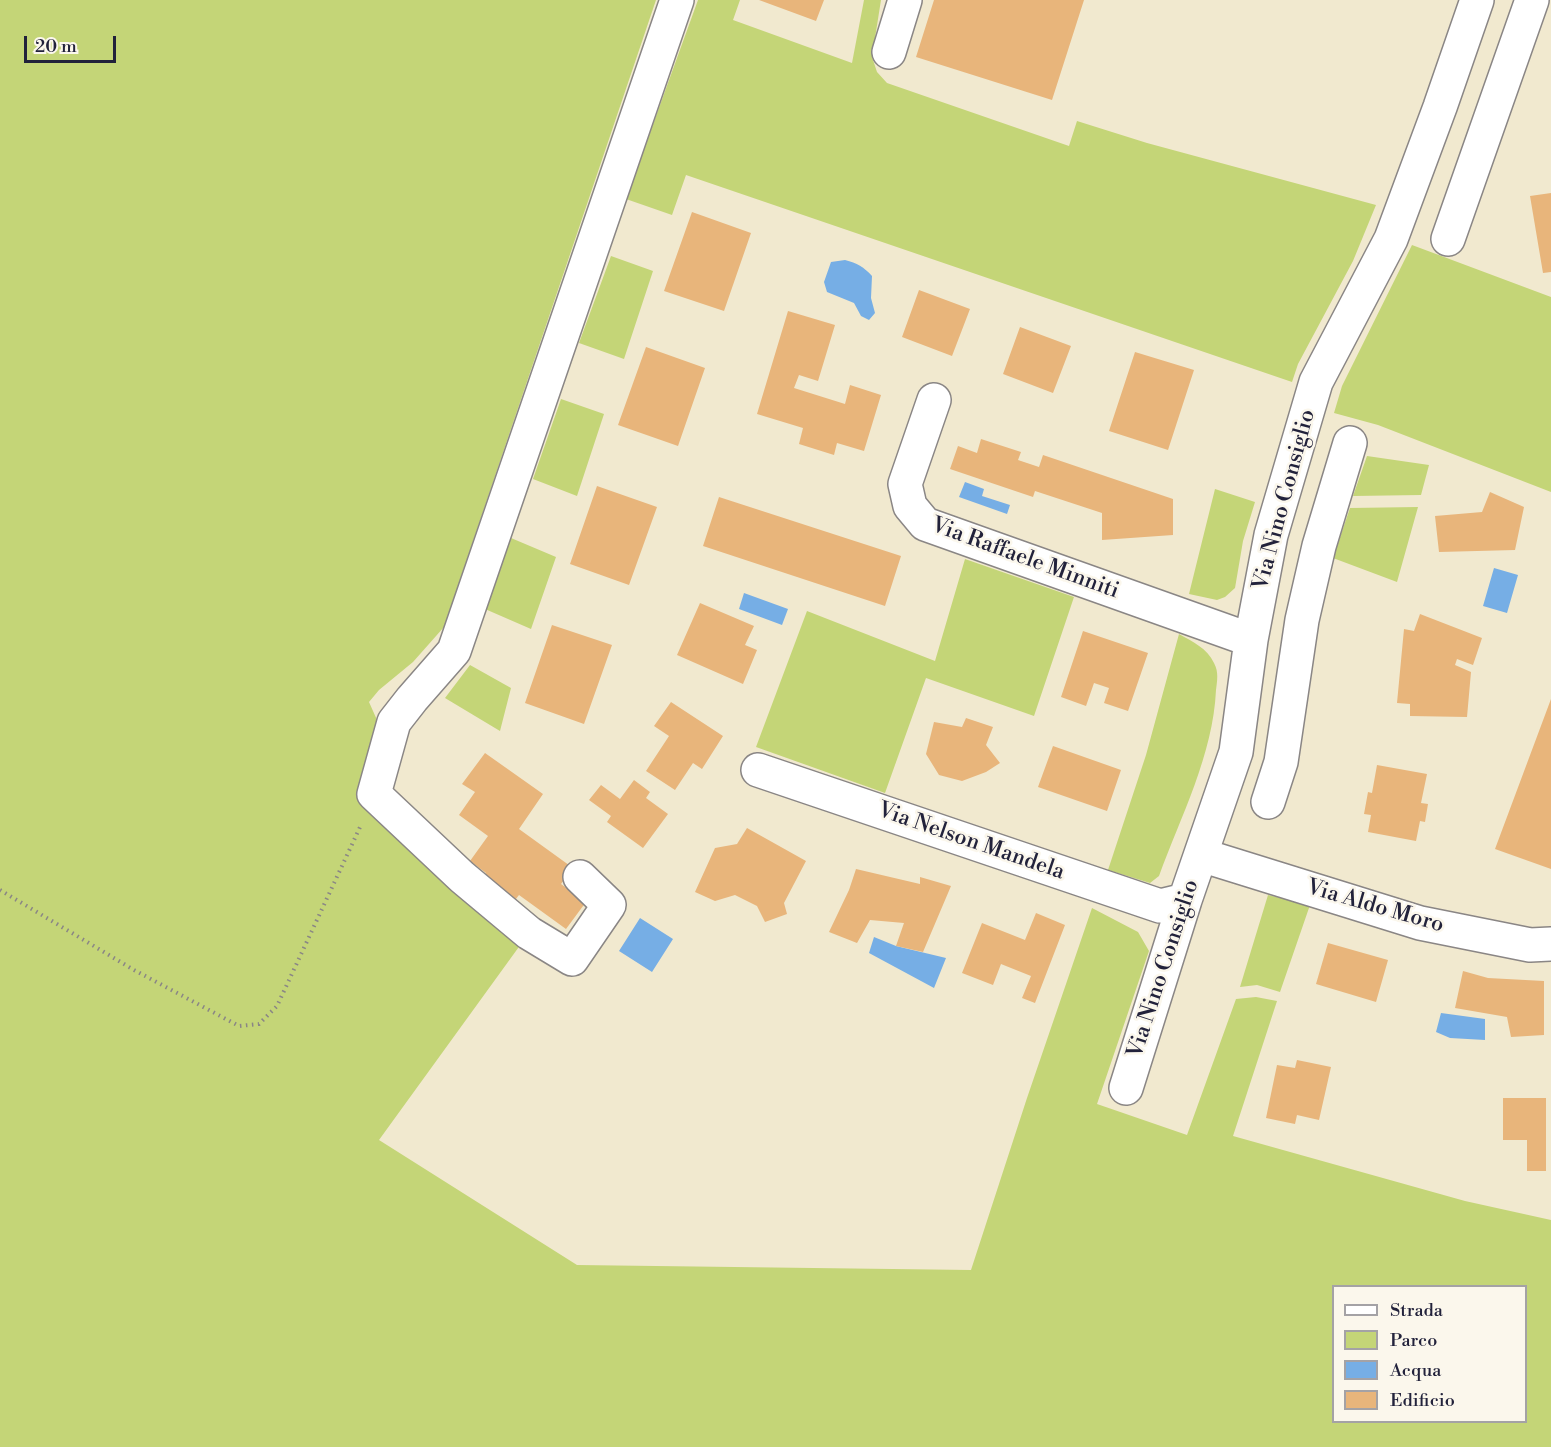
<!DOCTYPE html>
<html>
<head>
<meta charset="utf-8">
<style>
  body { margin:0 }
  #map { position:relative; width:1551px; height:1447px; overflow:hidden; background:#f1e9cf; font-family:"Libre Bodoni",serif }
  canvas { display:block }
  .legend { position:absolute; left:1332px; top:1285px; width:195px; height:138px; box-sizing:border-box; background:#fbf7ec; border:2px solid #a4a2a5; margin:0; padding:8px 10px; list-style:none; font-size:18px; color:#22223b }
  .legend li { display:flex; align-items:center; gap:12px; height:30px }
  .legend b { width:30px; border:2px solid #a4a2a5 }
  .scale { position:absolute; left:24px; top:36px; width:92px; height:27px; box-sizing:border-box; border:3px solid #22223b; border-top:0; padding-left:8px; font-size:18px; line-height:21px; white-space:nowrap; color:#22223b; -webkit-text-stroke:4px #fbf7ec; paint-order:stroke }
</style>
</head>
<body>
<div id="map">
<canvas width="1551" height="1447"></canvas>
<ul class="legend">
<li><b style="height:8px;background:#fff"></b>Strada</li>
<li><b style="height:16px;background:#c4d577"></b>Parco</li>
<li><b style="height:16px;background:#76aee5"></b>Acqua</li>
<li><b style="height:16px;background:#e8b57b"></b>Edificio</li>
</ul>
<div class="scale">20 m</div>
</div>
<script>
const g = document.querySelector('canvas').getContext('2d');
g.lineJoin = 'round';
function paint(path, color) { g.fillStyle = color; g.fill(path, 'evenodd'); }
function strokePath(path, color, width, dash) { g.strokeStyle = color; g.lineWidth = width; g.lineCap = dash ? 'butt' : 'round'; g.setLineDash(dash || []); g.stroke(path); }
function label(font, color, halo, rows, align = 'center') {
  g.font = font + ' "Libre Bodoni",serif'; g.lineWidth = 5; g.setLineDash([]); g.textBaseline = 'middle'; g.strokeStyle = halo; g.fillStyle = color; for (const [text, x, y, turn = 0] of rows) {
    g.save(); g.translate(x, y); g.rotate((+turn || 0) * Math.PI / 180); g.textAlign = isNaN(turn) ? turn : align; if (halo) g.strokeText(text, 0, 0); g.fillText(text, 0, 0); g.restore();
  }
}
const green = new Path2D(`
  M0,0H656L444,627L413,662L379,690L369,702L381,729L364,797L521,944L379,1140L577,1265L971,1270L1027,1098L1092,908L1138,932L1149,951L1097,1104L1187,1135L1236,999L1256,997L1277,1001L1233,1136L1465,1201L1551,1220V1447H0ZM1334,1286H1526V1422H1334Z
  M698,0H740L733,20L852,63L864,0H881L872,57L877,72L887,83L1069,146L1077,121L1147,143L1376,205L1353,261L1298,364L1292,382L686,175L672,215L626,199Z
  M1412,245L1551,297V492L1378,425L1334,413L1342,386Z
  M611,256L653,271L624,359L579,343Z
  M561,399L604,414L577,496L533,479Z
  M1367,456L1429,465L1421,495L1353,496Z
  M1215,489L1255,502L1243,541L1235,588L1225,597L1217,600L1189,594Z
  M1418,507L1397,582L1333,558L1350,508Z
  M511,538L556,557L531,629L485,609Z
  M965,559L1074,597L1034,716L926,678L885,793L756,747L807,611L935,661Z
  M1179,634C1193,642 1207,648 1214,663C1219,672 1217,681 1216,690C1213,755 1181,816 1159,876L1150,883L1108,870L1146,755Z
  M470,665L511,688L500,731L445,698Z
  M1268,895L1310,905L1280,992L1257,985L1240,987Z`);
const water = new Path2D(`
  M845,260C857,263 864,267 872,276L871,298L875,313L869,320L861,316L854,303L827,292L824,282L831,262Z
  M965,482L984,489L982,496L1010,505L1007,514L959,497Z
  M1494,568L1518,575L1507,613L1483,606Z
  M744,593L788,609L782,625L739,609Z
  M640,918L673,939L652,972L619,951Z
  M874,937L896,946L946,958L934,988L869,953Z
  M1441,1013L1485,1019V1040L1450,1038L1436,1032Z`);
const building = new Path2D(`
  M759,0H824L816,21Z
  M934,0H1084L1052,100L916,57Z
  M1551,193V272L1543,273L1530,196Z
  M692,212L751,233L724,311L664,291Z
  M919,290L970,309L952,356L902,337Z
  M788,311L835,325L818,381L799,375L794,388L845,404L850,385L881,395L864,451L837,443L834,455L799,444L803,428L757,414Z
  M1020,327L1071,346L1053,393L1003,374Z
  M646,347L705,368L678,446L618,425Z
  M1135,352L1194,370L1168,450L1109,431Z
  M981,439L1021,452L1018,460L1039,467L1043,455L1173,499V535L1102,540V513L1035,491L1033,497L950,469L958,446L977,453Z
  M597,486L657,507L629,585L570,564Z
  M1490,492L1524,507L1515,550L1439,552L1435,516L1482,512Z
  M719,497L901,556L885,606L703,546Z
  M700,603L754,626L745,645L757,650L743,684L677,655Z
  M1420,614L1482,638L1473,665L1457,659L1455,665L1471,672L1467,717L1410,716V704L1397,703L1404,629L1414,631Z
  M552,625L612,645L584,724L525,703Z
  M1083,631L1148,653L1128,711L1104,703L1109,688L1094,683L1086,706L1061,697Z
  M1551,699V869L1495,849Z
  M671,702L723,736L702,769L693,763L675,790L646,771L669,736L654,726Z
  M966,718L993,727L986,745L1000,763L986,772L962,781L939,775L926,754L934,722L962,727Z
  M1053,746L1121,770L1107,811L1038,787Z
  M485,753L543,794L519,829L573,868L561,884L586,902L566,929L519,895L512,904L481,881L486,873L470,861L488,836L459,815L475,792L462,784Z
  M1377,765L1427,774L1421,803L1428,804L1425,822L1420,821L1416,841L1368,832L1371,815L1364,814L1368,792L1372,793Z
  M634,780L650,792L646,798L668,814L643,848L607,822L611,816L589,800L601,785L620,799Z
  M747,828L806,861L784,903L787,914L765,922L757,906L735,895L715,901L695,892L715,848L737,844Z
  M856,869L920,884V877L951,886L923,952L896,946L904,923L870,920L857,943L829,932L849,890Z
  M1036,913L1065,925L1035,1003L1022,998L1031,976L1001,964L993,985L962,973L982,923L1025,940Z
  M1328,943L1388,960L1376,1002L1316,984Z
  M1463,971L1488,978L1544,981V1035L1511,1037L1507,1017L1455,1008Z
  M1297,1060L1331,1067L1319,1120L1297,1115L1295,1124L1266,1118L1277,1065L1295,1068Z
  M1503,1098H1546V1171H1527V1140H1503Z`);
const path = new Path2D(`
  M0,890L134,970L239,1026L259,1024L277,1006L361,825`);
const minor = new Path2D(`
  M889,52L905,0
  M1448,239L1532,0
  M934,400L905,484L910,506L925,524L1251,640
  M758,770L1160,906L1185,900
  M1268,802L1281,762L1302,620L1319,546L1350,443
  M1201,855L1420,923L1530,945L1551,944
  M580,877L609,905L572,959L529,933L462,877L374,794L394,722L412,699L454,651L677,0
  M1126,1088L1185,900L1236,752L1251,640L1271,535L1316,382L1391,239L1440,107L1477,0`);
const streetNames = [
  ["Via Nino Consiglio",1285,500,-75],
  ["Via Raffaele Minniti",1025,559,20],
  ["Via Nelson Mandela",971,842,19],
  ["Via Aldo Moro",1375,907,16],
  ["Via Nino Consiglio",1164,969,-72]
];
paint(green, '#c4d577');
paint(water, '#76aee5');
paint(building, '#e8b57b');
strokePath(minor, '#8a8685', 36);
strokePath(path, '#8a8685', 4, [1.5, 4.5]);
strokePath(minor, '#fff', 33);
label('22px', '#22223b', '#fbf7ec', streetNames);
</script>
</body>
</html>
